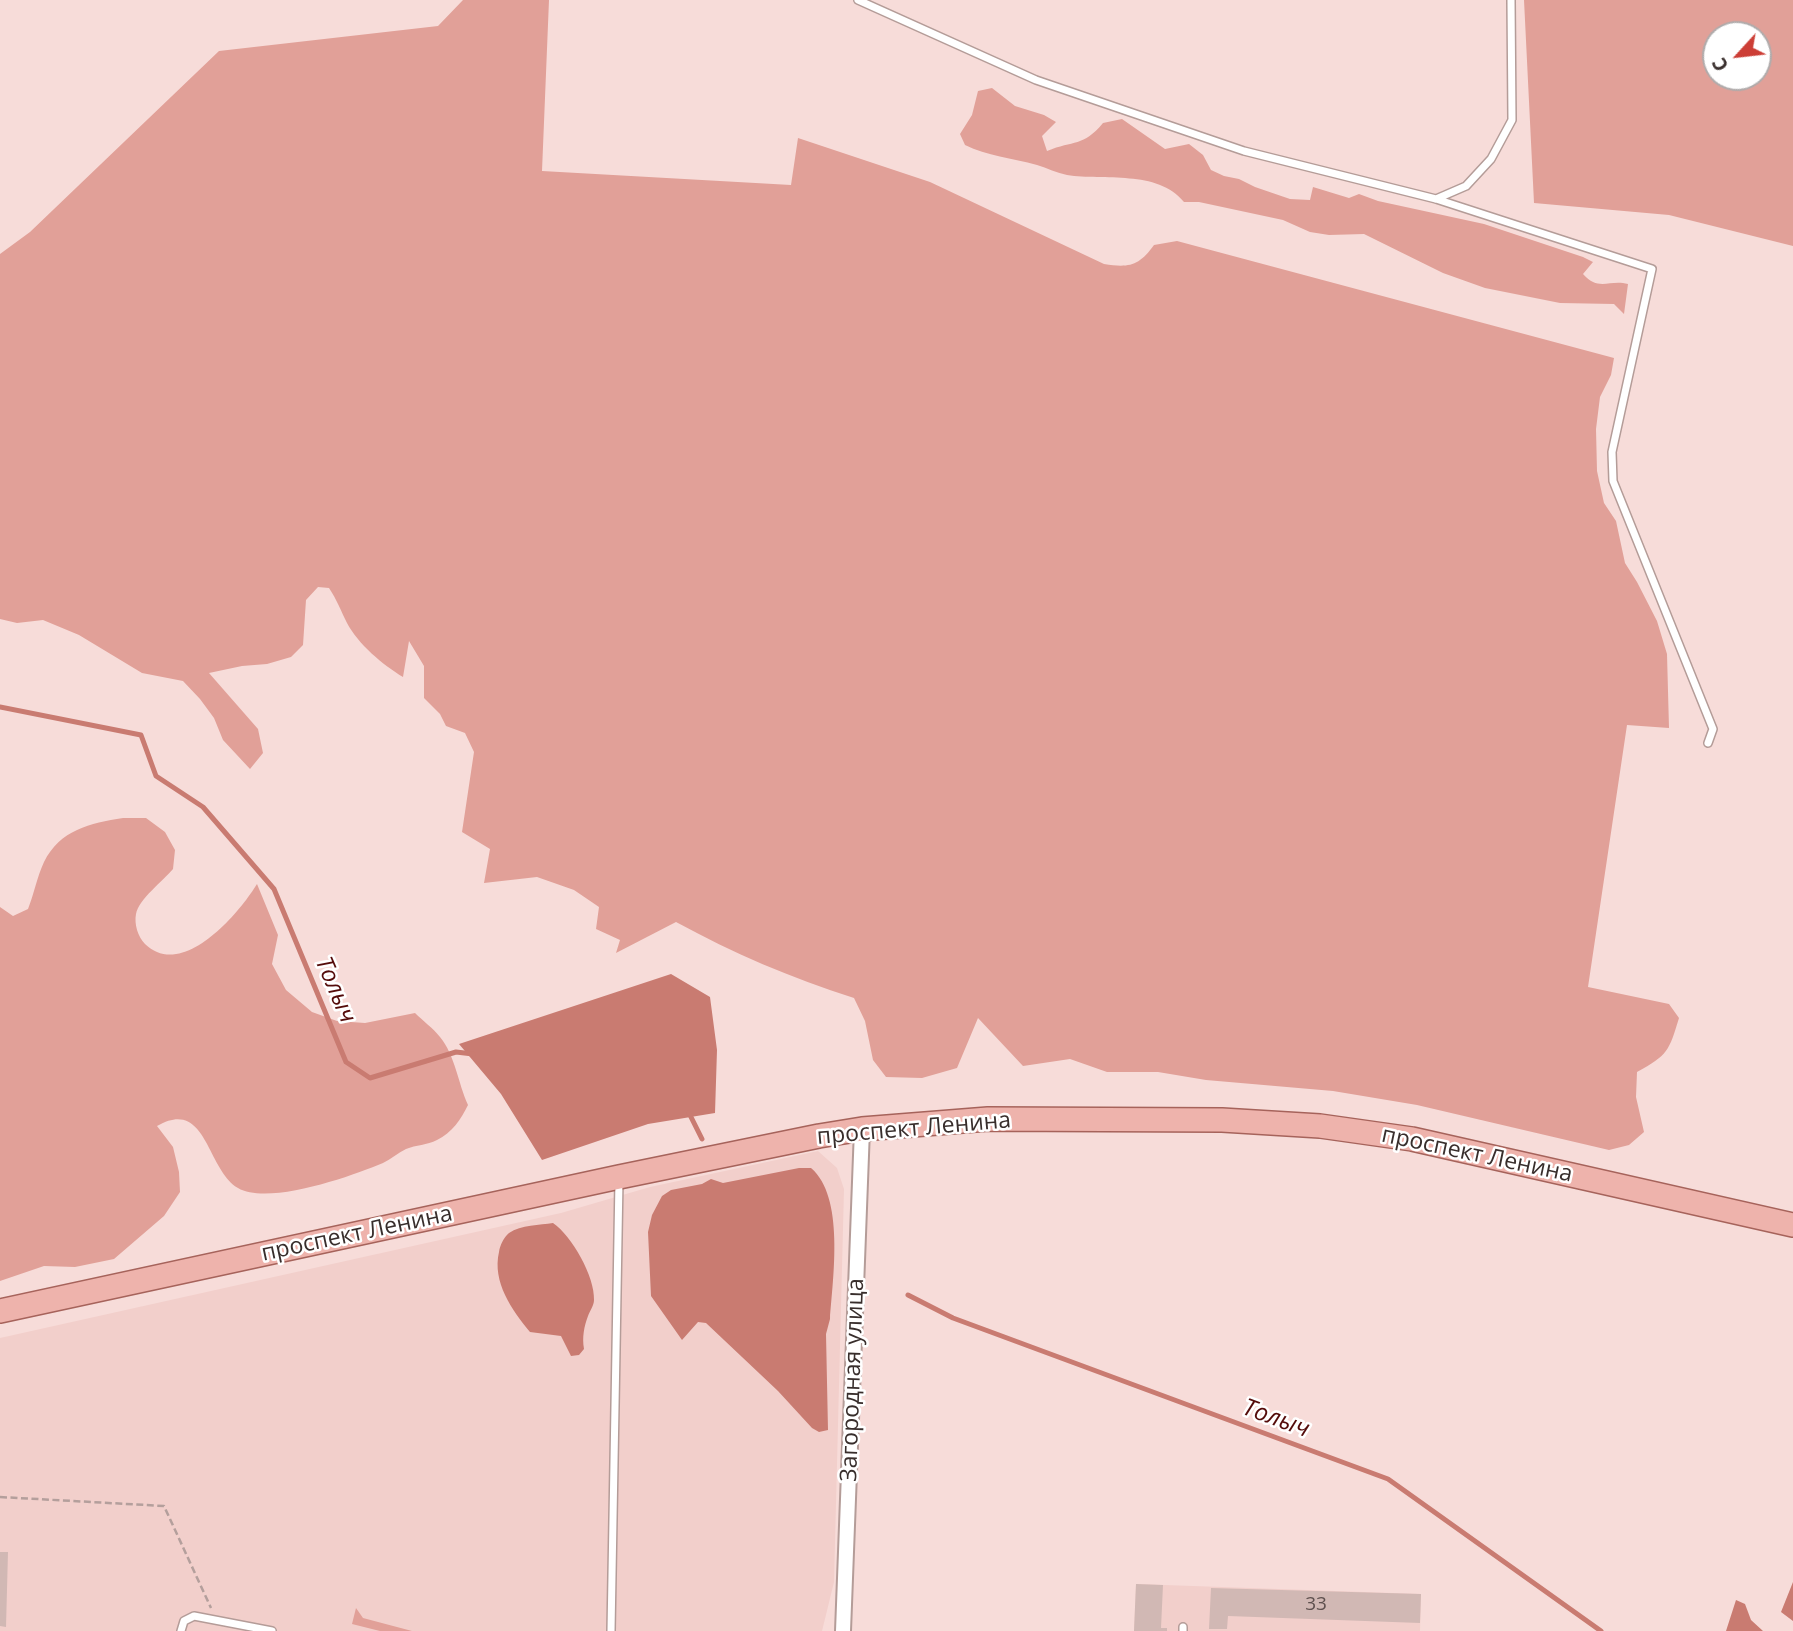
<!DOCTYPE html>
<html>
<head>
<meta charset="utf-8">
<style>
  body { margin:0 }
  #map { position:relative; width:1793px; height:1631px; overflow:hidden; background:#f7dcd9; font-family:"Open Sans",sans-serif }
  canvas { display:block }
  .north { position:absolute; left:1702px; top:21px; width:70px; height:70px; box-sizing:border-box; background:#fff; border:2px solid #afabab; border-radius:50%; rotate:243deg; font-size:19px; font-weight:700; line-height:28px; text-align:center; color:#382e2c }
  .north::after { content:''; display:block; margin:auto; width:24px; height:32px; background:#cc3e36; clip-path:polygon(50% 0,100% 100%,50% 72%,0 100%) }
</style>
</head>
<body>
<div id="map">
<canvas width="1793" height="1631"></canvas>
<div class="north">С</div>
</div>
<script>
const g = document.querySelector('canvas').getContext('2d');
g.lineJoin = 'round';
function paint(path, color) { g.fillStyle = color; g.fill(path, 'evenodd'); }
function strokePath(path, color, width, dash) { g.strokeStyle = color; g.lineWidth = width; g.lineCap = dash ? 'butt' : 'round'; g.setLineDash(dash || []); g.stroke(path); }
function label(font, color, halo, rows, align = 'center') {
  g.font = font + ' "Open Sans",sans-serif'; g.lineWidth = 5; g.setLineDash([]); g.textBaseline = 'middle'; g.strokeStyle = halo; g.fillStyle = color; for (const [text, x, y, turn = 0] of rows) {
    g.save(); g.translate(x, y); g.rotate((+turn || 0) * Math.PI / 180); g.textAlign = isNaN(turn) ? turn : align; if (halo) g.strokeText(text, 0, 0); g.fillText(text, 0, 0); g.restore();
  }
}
const built = new Path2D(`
  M818,1151L837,1168L844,1189L834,1582L822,1631H0V1338L561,1213L650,1187Z
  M1136,1584L1421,1594L1420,1631H1134Z`);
const green = new Path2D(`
  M463,0H549L542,171L791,185L798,138L930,182L1104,264C1129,268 1139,266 1154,245L1177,241L1614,358L1611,375L1600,397L1596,429L1597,471L1604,503L1616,521L1625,563L1637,582L1657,621L1667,654L1669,728L1627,725L1588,987L1669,1004L1679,1018C1669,1051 1668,1055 1637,1072L1636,1097L1644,1132L1629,1145L1609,1150L1417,1105L1333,1091L1206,1080L1158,1072H1107L1070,1059L1023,1066L978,1018L957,1068L922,1078L886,1077L873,1060L865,1021L854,998C791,978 733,953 676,922L616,953L620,940L596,929L599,907L574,890L537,877L484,883L490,849L462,832L474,752L465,733L446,726L440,714L424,698V666L409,641L403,677C383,665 358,644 347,623C341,611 337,600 329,588L318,587L306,600L303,645L291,657L267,664L242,666L209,673L258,729L263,753L250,769L223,740L214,718L200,699L183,681L142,673L79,635L43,620L17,623L0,619V254L30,232L219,51L438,26Z
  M1524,0H1793V246L1669,215L1534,203ZM1716,35H1758V77H1716Z
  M992,88L1015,106L1044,115L1056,122L1042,136L1047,151C1074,140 1083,147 1103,123L1122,119L1165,149L1189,144L1203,155L1211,170L1224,176L1239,179L1255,187L1290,199L1310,200L1313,187L1349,198L1359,194L1378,201L1484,224L1583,257L1593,262L1583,274C1599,292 1609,279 1628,284L1624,314L1614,304L1560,303L1485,288L1443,273L1364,234L1329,235L1310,232L1283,220L1199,202H1184C1157,169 1104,181 1067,175C1057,173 1047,168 1037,165C1012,158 987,156 965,145L960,134L972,115L978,91Z
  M123,818H146L165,832L175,850L173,869C163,881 139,899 136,914C134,924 138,937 145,944C182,980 238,915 257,884L278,935L272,964L286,990L312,1012L337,1021L365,1023L415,1013C423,1021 433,1028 440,1037C455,1055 458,1083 468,1105C461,1119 452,1133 437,1140C427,1145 416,1145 406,1149C398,1153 391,1159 383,1163C352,1176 268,1206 238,1188C206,1169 207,1097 157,1126L173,1147L179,1172L180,1192L164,1216L114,1259L75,1267L44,1266L0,1281V907L13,916L28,909C34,894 37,877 44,862C60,830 90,823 123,818Z
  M356,1608L363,1618L412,1631H380L352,1624Z`);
const water = new Path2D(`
  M671,974L710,997L717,1050L715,1113L648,1124L542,1160L501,1094L459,1044Z
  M799,1168H811C845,1197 833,1277 830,1319L826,1334L828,1430L819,1432L812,1428L778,1391L706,1323L698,1322L682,1340L651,1296L648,1232L652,1215L662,1196L671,1190L702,1184L711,1179L723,1183Z
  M553,1223C572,1236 595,1277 594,1300C594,1305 590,1311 588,1316C584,1327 582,1337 584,1349L579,1355L571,1356L561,1336L530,1332C512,1310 492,1282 499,1252C500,1245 504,1237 509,1233C521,1225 540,1225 553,1223Z
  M1793,1582V1621L1781,1612Z
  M1736,1600L1745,1604L1751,1620L1763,1631H1726Z`);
const stream = new Path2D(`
  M0,707L141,735L156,776L203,807L274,889L346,1062L370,1078L456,1052L473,1054
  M689,1113L702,1139
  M908,1295L953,1318L1388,1479L1601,1631`);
const building = new Path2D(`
  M0,1552H8L6,1627L0,1626Z
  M1136,1584L1163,1585L1161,1628H1167V1631H1134Z
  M1211,1588L1421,1594L1420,1623L1228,1616L1227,1629H1209Z`);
const path = new Path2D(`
  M0,1497L164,1506L211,1608`);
const service = new Path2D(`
  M858,0L1036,80L1244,151L1436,199L1652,269L1612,452L1613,481L1713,729L1708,743
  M1436,199L1466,186L1491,159L1512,120L1511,0
  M181,1631L184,1621L194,1616L272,1631
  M611,1631L619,1180
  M1183,1631V1627`);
const minor = new Path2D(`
  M843,1631L862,1129`);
const primary = new Path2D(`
  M0,1311L619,1177L819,1136L862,1129L988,1119L1222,1120L1320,1126L1412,1139L1793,1225`);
const numberNames = [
  ["33",1316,1605]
];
const streetNames = [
  ["проспект Ленина",914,1129,-5],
  ["проспект Ленина",1477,1155,12],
  ["проспект Ленина",357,1234,-12],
  ["Загородная улица",853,1380,-88]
];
const waterNames = [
  ["Толыч",335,990,67],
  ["Толыч",1276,1419,20]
];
paint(built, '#f2cfcb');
paint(green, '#e1a098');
paint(water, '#c97b71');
strokePath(stream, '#c97b71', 5);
paint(building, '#d1b8b4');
strokePath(service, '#b49c98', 10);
strokePath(minor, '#b49c98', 18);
strokePath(primary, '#a6635b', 26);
strokePath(path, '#b49f9c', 2.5, [7, 3.5]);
strokePath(service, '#fff', 7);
strokePath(minor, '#fff', 14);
strokePath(primary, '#eeb3ac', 23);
label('19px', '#5e504e', null, numberNames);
label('23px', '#382e2c', '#fff', streetNames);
label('italic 24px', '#540b0a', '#fff', waterNames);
</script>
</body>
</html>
